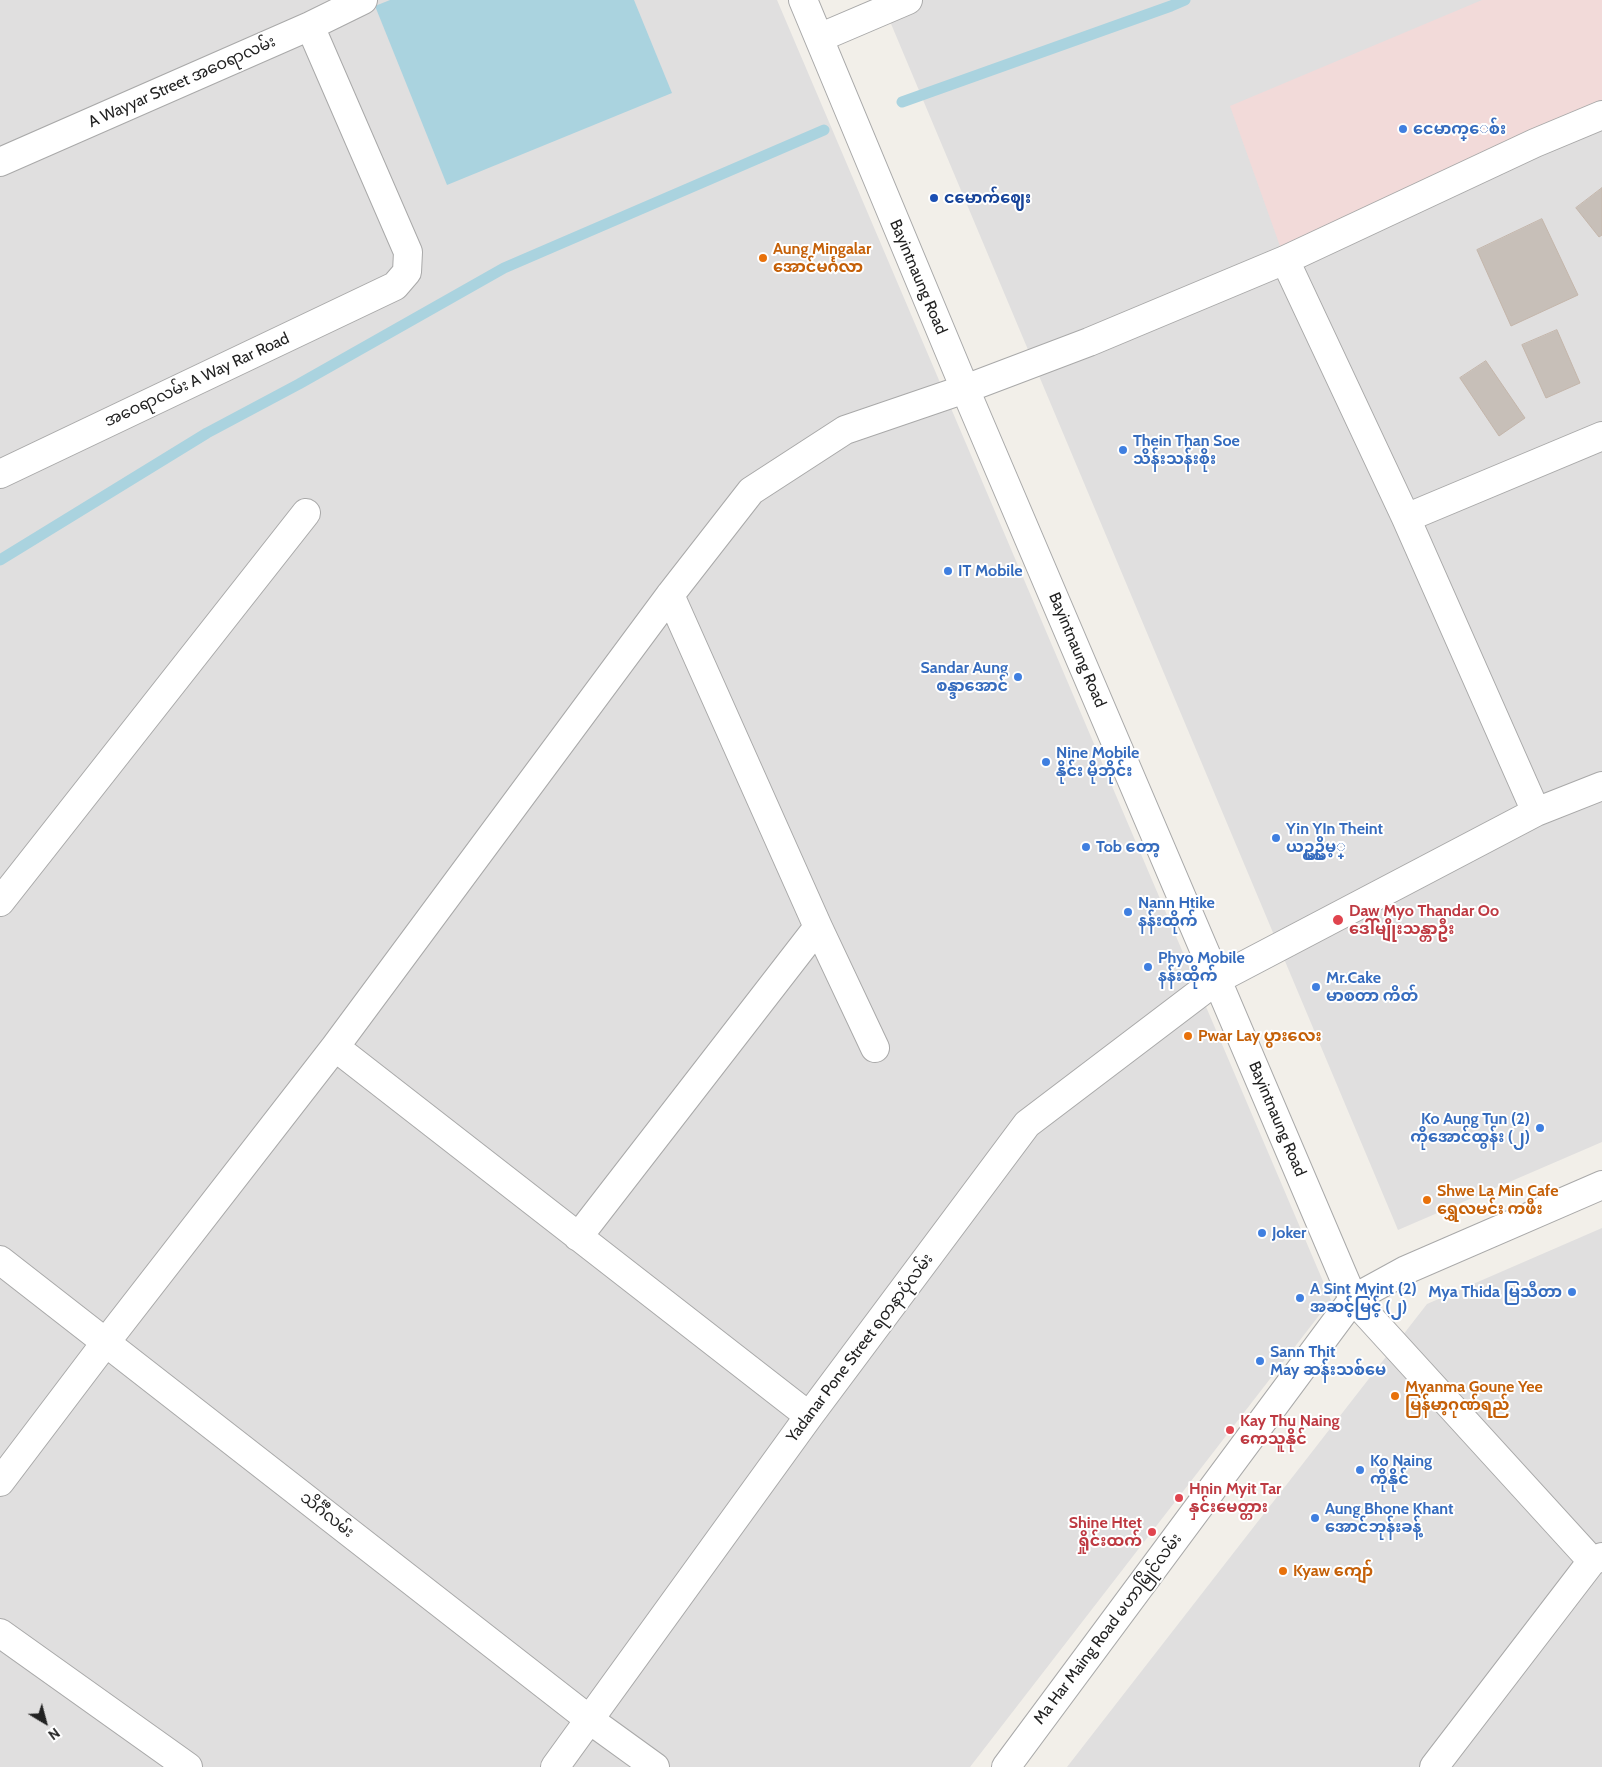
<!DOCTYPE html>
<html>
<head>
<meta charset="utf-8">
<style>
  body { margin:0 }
  #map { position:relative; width:1602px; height:1767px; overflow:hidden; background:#f2efe9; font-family:Cabin,sans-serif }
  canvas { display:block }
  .north { position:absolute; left:20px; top:1697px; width:50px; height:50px; -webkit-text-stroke:4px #fff; paint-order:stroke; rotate:143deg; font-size:14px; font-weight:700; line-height:20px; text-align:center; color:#222 }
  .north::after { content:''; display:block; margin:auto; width:18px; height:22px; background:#222; clip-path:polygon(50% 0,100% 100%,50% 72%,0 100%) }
</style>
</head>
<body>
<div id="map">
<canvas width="1602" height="1767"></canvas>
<div class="north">N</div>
</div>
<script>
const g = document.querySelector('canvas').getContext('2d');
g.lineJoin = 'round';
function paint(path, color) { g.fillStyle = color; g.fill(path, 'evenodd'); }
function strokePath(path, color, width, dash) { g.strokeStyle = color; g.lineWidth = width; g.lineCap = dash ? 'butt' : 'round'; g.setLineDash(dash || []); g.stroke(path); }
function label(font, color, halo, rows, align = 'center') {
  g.font = font + ' Cabin,"Noto Sans Myanmar",sans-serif'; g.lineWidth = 4; g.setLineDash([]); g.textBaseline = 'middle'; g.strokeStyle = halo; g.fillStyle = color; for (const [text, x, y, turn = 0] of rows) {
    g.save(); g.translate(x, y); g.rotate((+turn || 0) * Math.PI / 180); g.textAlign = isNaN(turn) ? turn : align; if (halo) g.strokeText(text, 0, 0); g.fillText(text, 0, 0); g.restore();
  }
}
const residential = new Path2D(`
  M0,0H777L1331,1300L970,1767H0Z
  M881,0H1602V1142L1398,1230Z
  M1602,1228V1767H1067L1427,1304Z`);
const commercial = new Path2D(`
  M1482,0H1602V115L1285,260L1230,106Z`);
const water = new Path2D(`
  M390,0H634L672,93L447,185L375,6Z`);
const stream = new Path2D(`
  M902,102L1171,6L1185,0
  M0,560L207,433L299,384L504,268L824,130`);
const building = new Path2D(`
  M1602,188V235L1599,237L1576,208Z
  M1542,219L1578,295L1511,326L1477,250Z
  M1557,330L1580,383L1546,398L1522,345Z
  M1486,361L1525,418L1499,436L1460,378Z`);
const minor = new Path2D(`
  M803,0L965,389L1353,1299L1592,1561
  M819,38L908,0
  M0,162L310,26L363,0
  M1285,260L1406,518L1536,812
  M0,474L395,286L407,272L408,252L310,26
  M1406,518L1602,436
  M670,595L818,927L875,1048
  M0,902L306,513
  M335,1047L809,1416
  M578,1237L818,927
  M0,1260L590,1720L655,1767
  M0,1482L106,1342L335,1047L670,595L751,491L845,430L965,389L1089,342L1285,260L1535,143L1602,115
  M0,1633L188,1767
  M555,1767L809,1416L1027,1124L1218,979L1536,812L1602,786
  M1006,1767L1353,1299L1406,1270L1602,1185
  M1434,1767L1592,1561L1602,1557`);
const markers = [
  [1403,129,5,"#3f7fe0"],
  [934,198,5,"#1a4fb4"],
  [763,258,5,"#e8710a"],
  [1123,450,5,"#3f7fe0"],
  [948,571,5,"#3f7fe0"],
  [1018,677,5,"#3f7fe0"],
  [1046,762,5,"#3f7fe0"],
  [1276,838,5,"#3f7fe0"],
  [1086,847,5,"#3f7fe0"],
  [1128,912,5,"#3f7fe0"],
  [1338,920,6,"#e0444e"],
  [1148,967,5,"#3f7fe0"],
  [1316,987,5,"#3f7fe0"],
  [1188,1036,5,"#e8710a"],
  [1540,1128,5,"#3f7fe0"],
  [1427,1200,5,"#e8710a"],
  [1262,1233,5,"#3f7fe0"],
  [1572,1292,5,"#3f7fe0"],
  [1300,1298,5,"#3f7fe0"],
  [1260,1361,5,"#3f7fe0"],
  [1395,1396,5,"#e8710a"],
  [1230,1430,5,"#e0444e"],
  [1360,1470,5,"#3f7fe0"],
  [1179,1498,5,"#e0444e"],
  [1315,1518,5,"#3f7fe0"],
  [1152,1532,5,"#e0444e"],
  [1283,1571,5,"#e8710a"]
];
const streetNames = [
  ["A Wayyar Street အဝေရာလမ်း",182,82,-24],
  ["Bayintnaung Road",918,277,67],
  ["အဝေရာလမ်း A Way Rar Road",197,380,-25],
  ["Bayintnaung Road",1077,650,67],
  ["Bayintnaung Road",1277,1119,67],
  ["Yadanar Pone Street ရတနာပုံလမ်း",860,1348,-53],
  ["သိင်္ဂီလမ်း",327,1515,38],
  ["Ma Har Maing Road မဟာမြိုင်လမ်း",1108,1629,-53]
];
const shopNames = [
  ["ငေမာက္ေစ်း",1413,129],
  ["Thein Than Soe",1133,441],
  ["သိန်းသန်းစိုး",1133,459],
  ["IT Mobile",958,571],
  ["Sandar Aung",1008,668,"right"],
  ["စန္ဒာအောင်",1008,686,"right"],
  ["Nine Mobile",1056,753],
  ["နိုင်း မိုဘိုင်း",1056,771],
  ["Yin YIn Theint",1286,829],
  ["ယဥ္ယဥ္သိမ့္",1286,847],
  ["Tob တော့",1096,847],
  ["Nann Htike",1138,903],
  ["နန်းထိုက်",1138,921],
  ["Phyo Mobile",1158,958],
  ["နန်းထိုက်",1158,976],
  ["Mr.Cake",1326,978],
  ["မာစတာ ကိတ်",1326,996],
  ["Ko Aung Tun (2)",1530,1119,"right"],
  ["ကိုအောင်ထွန်း (၂)",1530,1137,"right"],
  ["Joker",1272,1233],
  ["A Sint Myint (2)",1310,1289],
  ["အဆင့်မြင့် (၂)",1310,1307],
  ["Mya Thida မြသီတာ",1562,1292,"right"],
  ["Sann Thit",1270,1352],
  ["May ဆန်းသစ်မေ",1270,1370],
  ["Ko Naing",1370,1461],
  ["ကိုနိုင်",1370,1479],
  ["Aung Bhone Khant",1325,1509],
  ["အောင်ဘုန်းခန့်",1325,1527]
];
const transitNames = [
  ["ငမောက်ဈေး",944,198]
];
const foodNames = [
  ["Aung Mingalar",773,249],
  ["အောင်မင်္ဂလာ",773,267],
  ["Pwar Lay ပွားလေး",1198,1036],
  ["Shwe La Min Cafe",1437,1191],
  ["ရွှေလမင်း ကဖီး",1437,1209],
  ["Myanma Goune Yee",1405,1387],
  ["မြန်မာ့ဂုဏ်ရည်",1405,1405],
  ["Kyaw ကျော်",1293,1571]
];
const healthNames = [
  ["Daw Myo Thandar Oo",1349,911],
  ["ဒေါ်မျိုးသန္တာဦး",1349,929],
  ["Kay Thu Naing",1240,1421],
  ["ကေသူနိုင်",1240,1439],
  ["Hnin Myit Tar",1189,1489],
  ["နှင်းမေတ္တား",1189,1507],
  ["Shine Htet",1142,1523,"right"],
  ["ရှိုင်းထက်",1142,1541,"right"]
];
paint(residential, '#e0dfdf');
paint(commercial, '#f2dad9');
paint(water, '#aad3df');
strokePath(stream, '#aad3df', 11);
paint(building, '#c7bfb8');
strokePath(building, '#c4b6ab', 1);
strokePath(minor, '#a9a9a9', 30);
strokePath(minor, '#fff', 28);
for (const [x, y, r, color] of markers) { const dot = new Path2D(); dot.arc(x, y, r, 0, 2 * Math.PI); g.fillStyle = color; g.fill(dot); strokePath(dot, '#fff', 2); }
label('16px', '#222', '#fff', streetNames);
label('bold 16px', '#366cbe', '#fff', shopNames, 'left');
label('bold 16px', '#164399', '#fff', transitNames, 'left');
label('bold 16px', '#c56008', '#fff', foodNames, 'left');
label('bold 16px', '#be3a42', '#fff', healthNames, 'left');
</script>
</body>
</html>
